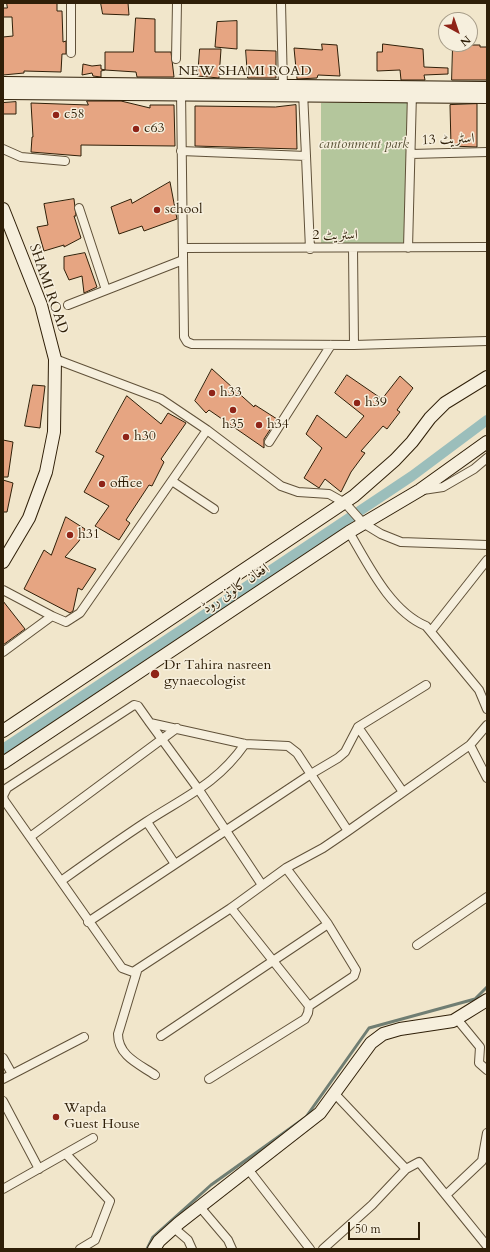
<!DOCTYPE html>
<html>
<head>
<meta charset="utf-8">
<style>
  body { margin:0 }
  #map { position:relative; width:490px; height:1252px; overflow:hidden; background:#f1e6cb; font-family:Cardo,serif }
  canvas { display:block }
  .frame { position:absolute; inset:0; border:4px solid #2f1f08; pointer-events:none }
  .north { position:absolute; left:438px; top:12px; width:40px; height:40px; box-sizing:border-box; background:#f6efdd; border:1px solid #a69c88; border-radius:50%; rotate:140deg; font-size:11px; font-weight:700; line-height:16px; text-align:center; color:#2f1f08 }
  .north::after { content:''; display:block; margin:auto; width:14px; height:18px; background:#8f2418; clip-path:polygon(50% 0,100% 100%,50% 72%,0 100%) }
  .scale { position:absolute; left:348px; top:1222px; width:72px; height:18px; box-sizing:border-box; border:2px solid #2f1f08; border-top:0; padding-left:5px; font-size:12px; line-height:14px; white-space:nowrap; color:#2f1f08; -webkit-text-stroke:3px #f6efdd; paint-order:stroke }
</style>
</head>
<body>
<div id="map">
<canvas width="490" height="1252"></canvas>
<div class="frame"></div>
<div class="north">N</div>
<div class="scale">50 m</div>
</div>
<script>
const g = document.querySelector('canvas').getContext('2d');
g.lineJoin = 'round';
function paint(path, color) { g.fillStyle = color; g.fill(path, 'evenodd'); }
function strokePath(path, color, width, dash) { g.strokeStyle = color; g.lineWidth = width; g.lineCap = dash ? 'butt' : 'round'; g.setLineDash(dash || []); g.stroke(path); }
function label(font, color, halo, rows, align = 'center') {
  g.font = font + ' Cardo,Amiri,serif'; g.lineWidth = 3; g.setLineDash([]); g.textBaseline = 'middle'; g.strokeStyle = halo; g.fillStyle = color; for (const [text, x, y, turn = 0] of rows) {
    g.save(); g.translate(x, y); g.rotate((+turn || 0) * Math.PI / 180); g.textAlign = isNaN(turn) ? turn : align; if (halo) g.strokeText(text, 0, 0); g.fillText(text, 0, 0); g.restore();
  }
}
const green = new Path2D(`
  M409,101L404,245L321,243V103Z`);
const stream = new Path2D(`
  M147,1249L153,1237L211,1185L306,1117L369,1028L475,999L487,987`);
const canal = new Path2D(`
  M3,749L412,476L487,420`);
const building = new Path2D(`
  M7,3H57V11H62L63,42L66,41V54H62L61,72L24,71V73L3,75V37L13,36L12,17H3V8H7Z
  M101,3H128L129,15L103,14Z
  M136,18L155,19V52H171L174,77H137L136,72L105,70L101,71V77L93,76L92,73L82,75L83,64L92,66L101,65V69L105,70V52H133Z
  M237,21V49L215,47L217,22Z
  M322,44L337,45L340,76L318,75L317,78L297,79L294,48L322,50Z
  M383,44L423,49L424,67L448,68V74L424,75L425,80H401L400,70L377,71V52H382Z
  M453,45H480V47H487V80H452Z
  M200,49H221L219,78L198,76Z
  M246,50L276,51V78H248Z
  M87,101H121L150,108V105H174L175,146L81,145V156L31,152L32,137H33L31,103L88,105Z
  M16,102V114H3V103Z
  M477,104V147L451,146L450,105Z
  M296,105L297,149L195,146V106L275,107Z
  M170,182L177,219L144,231L142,226L119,234L111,207L131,199L132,203Z
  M74,199L76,216H74L81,238L64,247V245L44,251L37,227L48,225L44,204Z
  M85,253L97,287L84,293L82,276L69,280L64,269V257Z
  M212,369L254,407L255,405L277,419L264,439V448L209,410L206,413L195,401Z
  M347,375L382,399L400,376L413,388L397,410L400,412L387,429L383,426L361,451L365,453L351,472L341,492L325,479L319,488L304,478L322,448L306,434L317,415L346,438L364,416L335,393Z
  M33,385L45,386L40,428L25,426Z
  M127,396L161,424L168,413L186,423L161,459L164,462L152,486L149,485L126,520L130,523L119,540L95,526L109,506L84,492L104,456L96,452Z
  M3,440L13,442L8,477H3Z
  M3,480L13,483L7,512H3Z
  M66,517L85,529L79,541L65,557L96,569L82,590L78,588L73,611L70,613L24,589L44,550L51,555Z
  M3,601L25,629L3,645Z`);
const street = new Path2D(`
  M281,3L283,87
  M71,53V3
  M176,59L177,3
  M181,90L184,337L187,342L192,344L354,345L487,341
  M303,92L306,156
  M3,149L21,157L65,161
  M181,151L306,156L310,249
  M411,154L487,152
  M79,208L106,290
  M183,248L487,247
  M353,248L354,345
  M408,248L412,93
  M68,305L183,260
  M55,359L161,399L207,430L281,486L298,492L329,494L345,503L363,523L381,534L401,542L487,545
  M269,442L331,345
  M172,481L214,509
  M423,490L443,487L474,469L487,458
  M349,532C368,564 390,611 426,626L479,690L487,709
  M3,590L52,616
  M431,631L487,560
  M3,652L52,616L66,622L80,613L207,430
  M150,723L199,790L262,885
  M358,727L403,792
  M470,745L487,778
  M147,822L175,864
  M348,831L297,753L288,746L245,744L150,723L138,706L134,705L7,788L3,796L4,800L122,968L133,972L231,908L286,868L323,848L348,831L470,745L487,725
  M30,837L177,728
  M286,868L328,924L356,970L354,976L309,1006
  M61,881C89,861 117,841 146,822C186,796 217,784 245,744
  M88,922L311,774L338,758L345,752L358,727L426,685
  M417,945L487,897
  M137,971L118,1034C118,1056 139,1064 155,1075
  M457,1019L480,1047L479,1063L487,1070
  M161,1036L328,924
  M3,1058L12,1074
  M3,1079L84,1037
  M209,1079L305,1019L308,1013L309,1006L231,908
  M335,1094L406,1169L419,1162L487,1246
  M3,1101L39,1169
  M66,1154L110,1201L95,1240L80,1249
  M248,1169L310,1249
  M3,1189L93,1138
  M446,1195L482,1161L487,1133
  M200,1207L228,1240L232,1249
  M174,1228L188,1240L192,1249
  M323,1249L372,1205L406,1169`);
const secondary = new Path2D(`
  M3,83L487,88
  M3,93L487,97
  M3,209L41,305L55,359L54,432L46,472L29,518L3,562
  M3,731L354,496L395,460L412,442L430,418L445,403L487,377
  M3,763L349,532L420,490L487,442
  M154,1249L159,1241L179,1223L320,1113L371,1043L383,1034L400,1029L453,1021L487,1000`);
const markers = [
  [56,115,4,"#8f2418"],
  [136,129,4,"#8f2418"],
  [157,210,4,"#8f2418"],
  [212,393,4,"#8f2418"],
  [357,403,4,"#8f2418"],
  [233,410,4,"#8f2418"],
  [259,425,4,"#8f2418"],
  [126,437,4,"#8f2418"],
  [102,484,4,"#8f2418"],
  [70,535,4,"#8f2418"],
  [155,674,5,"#8f2418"],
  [56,1117,4,"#8f2418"]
];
const streetNames = [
  ["NEW SHAMI ROAD",245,72],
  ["اسٹریٹ 13",448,140,-2],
  ["اسٹریٹ 2",335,236],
  ["SHAMI ROAD",48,289,71],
  ["افغان کالونی روڈ",236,589,-34]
];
const poiNames = [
  ["c58",64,115],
  ["c63",144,129],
  ["school",165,210],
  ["h33",220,393],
  ["h39",365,403],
  ["h35",233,425,"center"],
  ["h34",267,425],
  ["h30",134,437],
  ["office",110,484],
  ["h31",78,535],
  ["Dr Tahira nasreen",164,666],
  ["gynaecologist",164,682],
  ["Wapda",64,1109],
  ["Guest House",64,1125]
];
const parkNames = [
  ["cantonment park",364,145]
];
paint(green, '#b4c69c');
strokePath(stream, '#707e73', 3);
strokePath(canal, '#9bbebb', 10);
paint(building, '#e6a582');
strokePath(building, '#2f1f08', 1);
strokePath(street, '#605139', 10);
strokePath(secondary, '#2f1f08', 14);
strokePath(street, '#f6efdd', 8);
strokePath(secondary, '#f6efdd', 12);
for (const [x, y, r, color] of markers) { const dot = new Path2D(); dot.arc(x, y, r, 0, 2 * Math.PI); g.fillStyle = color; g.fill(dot); strokePath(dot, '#f6efdd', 1.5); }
label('14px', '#2f1f08', '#f6efdd', streetNames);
label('14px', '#2f1f08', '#f6efdd', poiNames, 'left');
label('italic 14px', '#575134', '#f6efdd', parkNames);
</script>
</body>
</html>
